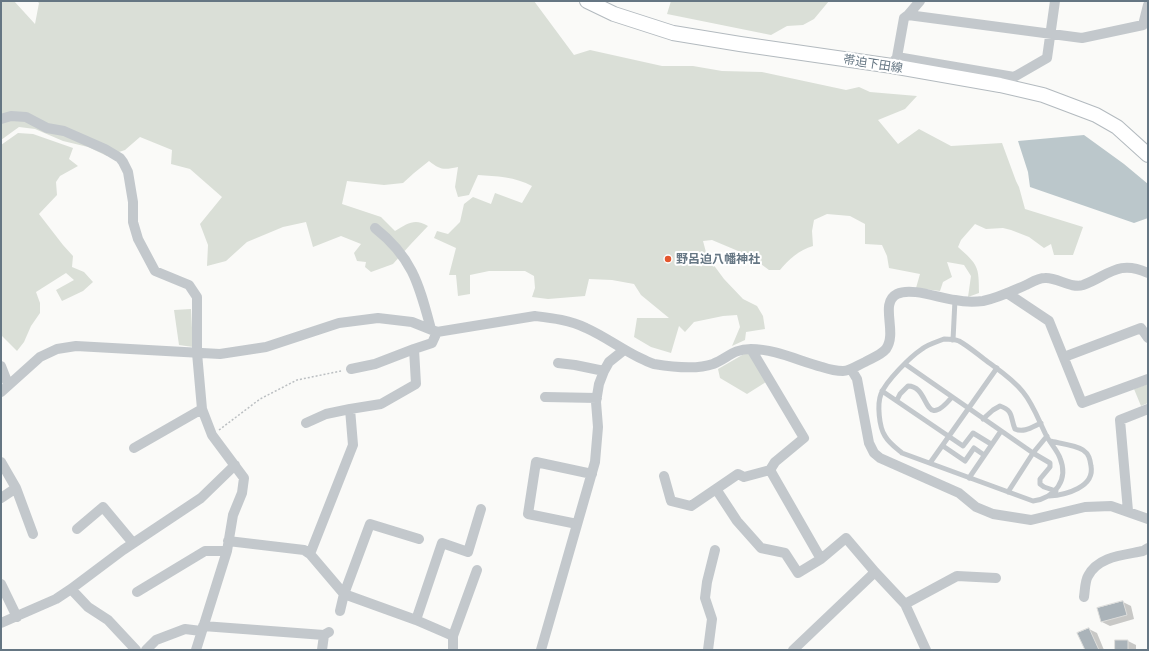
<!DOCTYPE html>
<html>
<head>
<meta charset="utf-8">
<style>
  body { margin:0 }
  #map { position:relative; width:1149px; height:651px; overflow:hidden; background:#fafaf8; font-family:"Asap Condensed",sans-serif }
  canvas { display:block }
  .frame { position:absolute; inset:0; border:2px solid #657683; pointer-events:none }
</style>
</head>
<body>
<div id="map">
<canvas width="1149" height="651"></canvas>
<div class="frame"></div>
</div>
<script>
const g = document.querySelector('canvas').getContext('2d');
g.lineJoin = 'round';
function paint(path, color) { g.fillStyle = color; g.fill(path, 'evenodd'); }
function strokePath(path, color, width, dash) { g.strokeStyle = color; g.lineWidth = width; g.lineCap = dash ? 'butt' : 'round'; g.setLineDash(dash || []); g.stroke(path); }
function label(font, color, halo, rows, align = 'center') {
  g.font = font + ' "Asap Condensed","Noto Sans JP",sans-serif'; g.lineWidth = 4; g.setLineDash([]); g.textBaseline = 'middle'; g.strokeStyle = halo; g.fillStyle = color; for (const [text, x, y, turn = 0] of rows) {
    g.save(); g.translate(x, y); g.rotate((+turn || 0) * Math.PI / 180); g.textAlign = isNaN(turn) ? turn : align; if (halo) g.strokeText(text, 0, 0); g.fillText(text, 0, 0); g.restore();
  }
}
const green = new Path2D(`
  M1,1H14L35,24L39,3L37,1H534L574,55L590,50L662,66H693L722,71L762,72L846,90L859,87L870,92L917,96L905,109L878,120L898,144L919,129L951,146L1002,143L1016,181L1019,187L1025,209L1083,227L1073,255H1054L1051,244L1044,248L1029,237L1011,230L1003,228L986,229L975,224L961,240L958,247C978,265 979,266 979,293L968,297L971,276L964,265L947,262L952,277L943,282L940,291L916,288L920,274L889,268L887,256L882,245L865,244V224L850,216L827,214L814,220L812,231L813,246C799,250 789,259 780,270H769L750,256L712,240L703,241L707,256L724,279L743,299L757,306L763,316L765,329L746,332L745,340L732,346L740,327L737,315L723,316L694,322L685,332L679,326L671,353L651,347L634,337L637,318H669L641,295L634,284L612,280L589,279L585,296L548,299L532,297L535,288L534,276L525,271H489L470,275V294L458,296L456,275H449L456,248L434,238L437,231L448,234L460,222L464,204L473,197L491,204L495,193L522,203L532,186C516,177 496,176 478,175L469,195L458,197L455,187L458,167C444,170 440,170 429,161L414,173L403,183L384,185L347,181L342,204L381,217L395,231C408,223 415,218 428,226L410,245L393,264L371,272L365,267L366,262L357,261L354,253L361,244L341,236L313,247L306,222L283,227L247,242L226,261L207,266L208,245L200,224L222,197L190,169L171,164L172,150L140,137L125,150L107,156L88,147L63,141L35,129L19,127L1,140Z
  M671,1H829L814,19L803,25L787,26L771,35L667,14Z
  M18,133L33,134L73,148L69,159L78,166L60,176L56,182L57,195L39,214L63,245L73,256L72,267L84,272L93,282L83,291L62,301L56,290L74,280L66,273L36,292L40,303V313L31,326L24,342L17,351L1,335V280L2,272L1,269V145Z
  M191,309L193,347L179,345L174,310Z
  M744,354H749L766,382L747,394L720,378L718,369Z
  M1148,384V403L1141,406L1134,389Z`);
const water = new Path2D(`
  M1084,135L1124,164L1148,184V218L1134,223L1030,187L1028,172L1018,141Z`);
const shadow = new Path2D(`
  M1123,602L1131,606L1134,619L1110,626L1102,622Z
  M1089,629L1097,633L1104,650H1086Z
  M1128,641L1136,645V650H1116Z`);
const building = new Path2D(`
  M1123,601L1127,615L1101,622L1097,608Z
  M1089,628L1099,650H1085L1077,633Z
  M1115,640H1128V650H1115Z`);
const path = new Path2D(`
  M219,430L260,399L297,380L341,371`);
const lane = new Path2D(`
  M944,339C949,339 954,339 959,341C968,346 976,353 984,359C997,369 1012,378 1023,392C1033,404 1039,421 1046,435C1050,443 1057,450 1060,458C1069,480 1055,498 1033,501L902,453C896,448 889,443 885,436C879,427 877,404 881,394C886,381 910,357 922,349C928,344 937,342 944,339Z
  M953,340L955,300
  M905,364L1033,453L1050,463V467L1040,479V484L1044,487L1056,491
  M882,391L963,446L973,433L991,444
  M897,400L900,394L908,386C931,386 922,433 952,397
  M983,419L993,410L1000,406C1014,411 1010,417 1015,429C1024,433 1032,427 1041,423
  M943,446L965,461L974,448L984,455
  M930,463L997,368
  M969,478L1001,431
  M1008,492L1033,453L1047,436
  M1049,496C1066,495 1095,487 1091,466C1090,459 1089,454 1083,450C1076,445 1058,443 1050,441`);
const street = new Path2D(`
  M908,15L1082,38L1143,25L1148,5
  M897,57L1014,77L1047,58L1055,1
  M893,63L897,57L904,18L908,15L920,1
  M1,119L11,116L26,117L47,128L64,131L105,149L120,158L123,162L128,172L133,202V222L138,239L155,271L189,285L197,297V353L202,409L212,435L244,478L242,493L233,515L227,551L196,650
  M375,228C413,258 419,285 431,329
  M1007,293L1049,321L1082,403L1148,379
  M1064,357L1141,328L1148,338
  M558,363L575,365L604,371
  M1,366L8,384
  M351,369L375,364L414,349
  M851,369L857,379L869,443L874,453L880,458L959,493L976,507L993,514L1031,520L1085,507L1111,506L1148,519
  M1,392L40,357L57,349L76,346L220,354L266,347L339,323L378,318L412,322L437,332L535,316C552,318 570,320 586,328C604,336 620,348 638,357C643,359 649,363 654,364C672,367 696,370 713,364C728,358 733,349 751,349C775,349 799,361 822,367C828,369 836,371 843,371C850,371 858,365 865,362C872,358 881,355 886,349C898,332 879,303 897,294C911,287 939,298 955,300C965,302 974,302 983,301C998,298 1012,291 1026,285C1032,282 1038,278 1045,278C1057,277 1071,289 1083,285C1108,276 1118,259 1148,273
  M545,397L597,398
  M306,423L326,414L350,409
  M134,448L202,409
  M1,462L16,488L33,534
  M664,476L671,501L691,506L716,489L737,521L761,548L785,553L798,573L821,559L770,470L775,462L804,438L751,349
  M716,489L738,474L744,477L770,470
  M1,498L16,488
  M1128,511L1120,420L1148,409
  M577,524L528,514L536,462L592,474
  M77,529L103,507L133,543
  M228,541L304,550L310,554L344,594L416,620L453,636V650
  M310,554L353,445L350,409L381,404L416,384L414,349L432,343L437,332
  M821,559L846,538L875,572L905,604L926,650
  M1,584L17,617
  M71,589L88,607L108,620L136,650
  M137,592L205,551H227
  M1084,597C1085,590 1085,581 1088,576C1098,556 1124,555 1143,551L1148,548
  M905,604L957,576L996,578
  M340,611L344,594L370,524L419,539
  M416,620L442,543L468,552L481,509
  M1,623L56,599L71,589L123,550L201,498L235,465
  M203,626L324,635
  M453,636L477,570
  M146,650L156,640L185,629L201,631
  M322,650L324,635L329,632
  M541,650L595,462L598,427L596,402L599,384L604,371L609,362L624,350
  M708,650L712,619L705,598L707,582L715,550
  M793,650L875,572`);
const secondary = new Path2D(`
  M587,1L614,14L673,33L740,44L892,66L1000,85L1043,95L1096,115L1117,127L1148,155`);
const markers = [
  [668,259,4,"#e4572e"]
];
const streetNames = [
  ["帯迫下田線",873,64,9]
];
const poiNames = [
  ["野呂迫八幡神社",676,259]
];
paint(green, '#dadfd7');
paint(water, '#bbc7cb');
paint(shadow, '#0003');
paint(building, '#aab3b9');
strokePath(building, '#dcdcda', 1);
strokePath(secondary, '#b3babf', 16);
strokePath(path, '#bbbfc2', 1.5, [2, 2]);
strokePath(lane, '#c3c8cc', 5);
strokePath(street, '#c3c8cc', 10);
strokePath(secondary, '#fff', 14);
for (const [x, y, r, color] of markers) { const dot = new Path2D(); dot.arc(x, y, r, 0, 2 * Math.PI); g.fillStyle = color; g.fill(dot); strokePath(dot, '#fff', 1.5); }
label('12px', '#657683', '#fff', streetNames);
label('bold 12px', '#657683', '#fff', poiNames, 'left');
</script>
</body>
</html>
